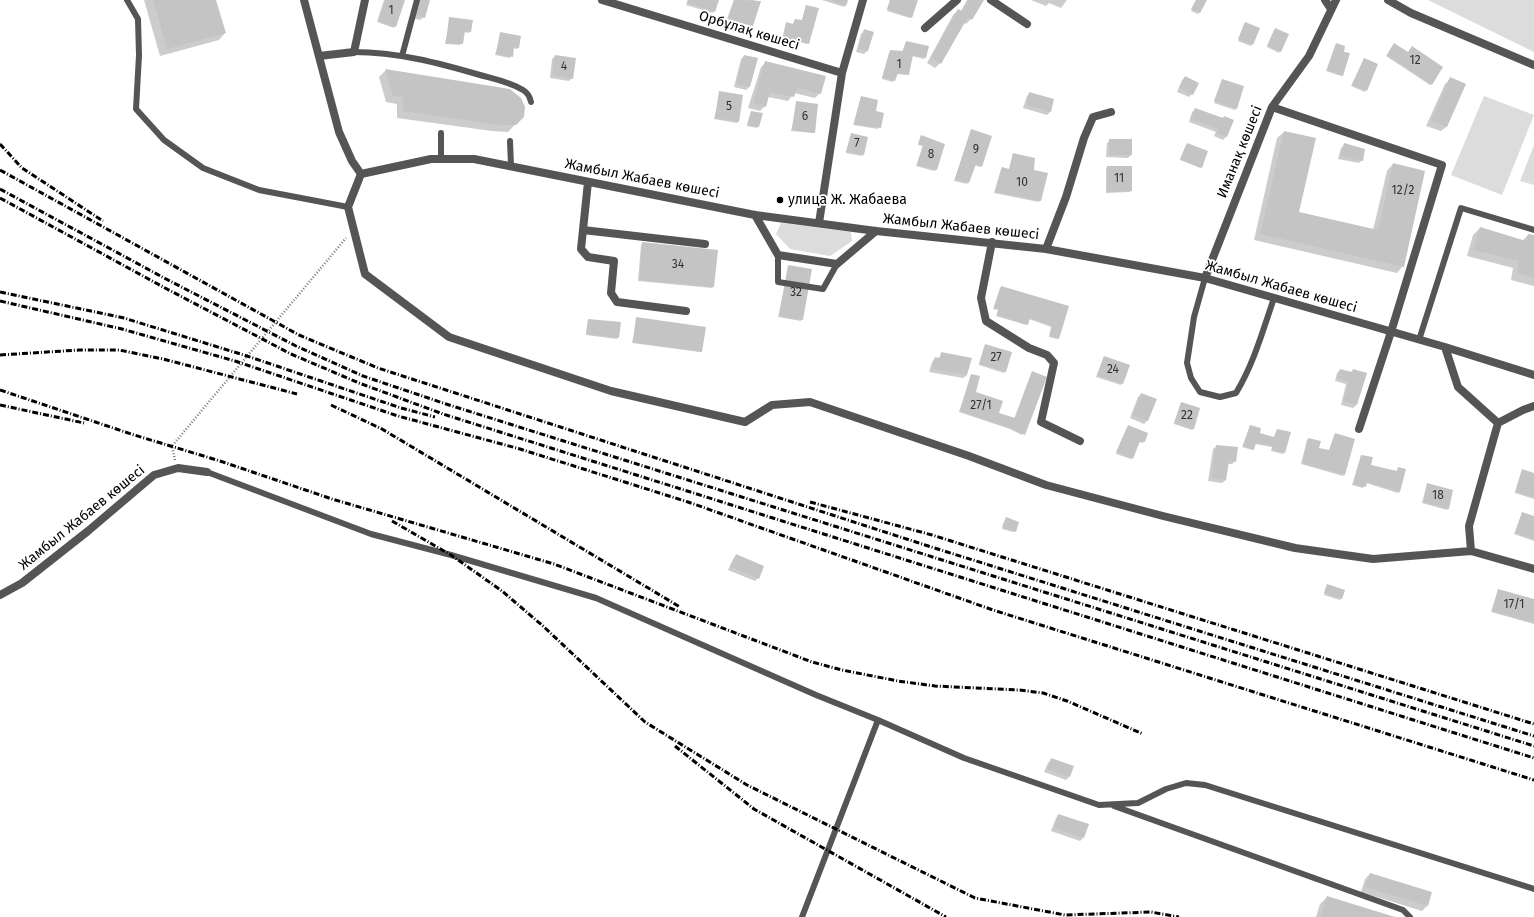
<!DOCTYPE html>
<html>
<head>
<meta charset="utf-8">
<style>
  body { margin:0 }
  canvas { display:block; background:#fff }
</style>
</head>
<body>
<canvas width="1534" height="917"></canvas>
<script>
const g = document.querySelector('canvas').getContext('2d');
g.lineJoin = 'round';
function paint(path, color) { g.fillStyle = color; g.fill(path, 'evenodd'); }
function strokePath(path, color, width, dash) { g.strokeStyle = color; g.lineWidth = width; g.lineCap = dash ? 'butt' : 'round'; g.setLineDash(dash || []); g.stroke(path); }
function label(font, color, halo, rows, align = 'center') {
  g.font = font + ' "Fira Sans",sans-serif'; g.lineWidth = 3.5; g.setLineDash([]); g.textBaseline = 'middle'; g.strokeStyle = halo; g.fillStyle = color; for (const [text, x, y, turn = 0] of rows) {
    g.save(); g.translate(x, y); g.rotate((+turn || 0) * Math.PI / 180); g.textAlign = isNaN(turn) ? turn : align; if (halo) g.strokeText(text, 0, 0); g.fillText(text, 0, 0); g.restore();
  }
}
const green = new Path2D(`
  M1428,0H1534V52Z
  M1484,96L1534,115L1502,195L1451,175Z
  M1534,145V185L1520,181Z
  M781,223L851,232L852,241L830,256L790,249L776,234Z`);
const shadow = new Path2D(`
  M144,0H215L225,33L219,40L160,56Z
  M384,0H404L394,28L377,22Z
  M429,0L424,17L420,20L411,18Z
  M688,0H718L713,13L686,5Z
  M734,0H753L760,2L751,26L727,19Z
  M822,0H847L844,7Z
  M890,0H917L911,17L910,18L887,11Z
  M967,0H981L971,19L966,24L964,23L940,63L935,68L927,63L953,15L958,10L961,11Z
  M1031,0H1067L1061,8L1049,3L1046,6Z
  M1196,0H1206L1198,14L1191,11Z
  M805,8L808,43L807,44L783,37L786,25H793L795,20L802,21Z
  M450,18L470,31L469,33L464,32L460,45L445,44Z
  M1244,24L1252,44L1251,46L1238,41Z
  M1274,30L1280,51L1279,53L1267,47Z
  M864,31L867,51L864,54L856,52L861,34Z
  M501,33L520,36L518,48L517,49L513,48L510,58L495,55Z
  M906,42L925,58L924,59L912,56L907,75L897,74L893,82L882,79L889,53L891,51L902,52Z
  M1393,45L1408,53L1431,84L1430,85L1386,56Z
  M1335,46L1342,75L1341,76L1326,71Z
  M555,56L572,78L569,81L550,78L552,59Z
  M744,56L756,58L749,87L746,90L734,87L741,59Z
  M1364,59L1377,64L1365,92L1351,86Z
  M766,62L820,93L815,98L794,93L788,101L768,97L765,106L760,111L748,108L761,67Z
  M385,71L509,90L523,116L508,132L492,131L397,118V104L386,102L379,77Z
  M1185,77L1192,94L1189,97L1177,92L1182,80Z
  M1450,79L1446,127L1441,131L1426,126L1445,84Z
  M1222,80L1236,108L1235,110L1214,103Z
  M720,92L738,122L737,123L714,119Z
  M1030,93L1053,100L1050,112L1047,115L1023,108L1027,96Z
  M861,97L875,112L883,114L878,129L853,125Z
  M797,102L814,132L813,133L791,131Z
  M1196,109L1222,119L1224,117L1226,137L1223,140L1214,136L1216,132L1189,122L1192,112Z
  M751,112L758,126L757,128L747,126Z
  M971,130L981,166L980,167L974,165L967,184L954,181Z
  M1284,132L1298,212L1373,230L1387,171L1393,164L1403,266L1397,273L1254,240L1277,138Z
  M851,134L863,154L862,156L846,153Z
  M921,136L936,170L934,171L916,166L923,146L918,145Z
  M1110,140L1131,155L1128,158L1106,157L1107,143Z
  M1186,145L1201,167L1200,168L1180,160Z
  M1344,145L1362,160L1359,163L1338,159L1341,148Z
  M1013,154L1033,171L1040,200L1039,202L994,193L1001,169L1002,168L1009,170Z
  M1107,167H1131V191L1130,192L1106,193V169Z
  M1480,228L1522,241L1528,235L1534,237V286L1511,280L1513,268L1467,256L1473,235Z
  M643,243L713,287L712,288L638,281L641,245Z
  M789,266L811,270L801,321L778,317Z
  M1000,288L1068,307L1058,338L1057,339L1049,337L1051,327L1029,319L1026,325L996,316L998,310L993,309Z
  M637,318L701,351L700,352L632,343Z
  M588,320L618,337L617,339L586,335Z
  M984,347L1005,372L1004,373L979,365Z
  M942,353L967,375L963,378L929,372L932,362L935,358L938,359Z
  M1104,357L1129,365L1121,385L1096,377Z
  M1340,370L1350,373L1353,370L1365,374L1356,405L1353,408L1341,405L1346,384L1335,381L1337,373Z
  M1031,374L1022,435L1010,429L959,412L971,375L974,393L998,414L1014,419Z
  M1141,394L1156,399L1147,421L1144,424L1130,418L1138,397Z
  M1181,403L1193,429L1192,430L1174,424Z
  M1128,426L1147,434L1143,443L1138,442L1131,459L1116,454Z
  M1250,426L1258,434L1274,438L1277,430L1284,452L1283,454L1271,451L1272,447L1255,444L1252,450L1242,447Z
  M1307,440L1318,449L1344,475L1343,476L1301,464Z
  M1217,446L1235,461L1232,464H1228L1226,480L1222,483L1208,481L1213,449Z
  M1361,456L1370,465L1396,472L1398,468L1405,470L1399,492L1398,493L1366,483L1363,488L1352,485Z
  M1522,471L1534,474V499L1515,493Z
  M1427,484L1448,508L1447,510L1422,503Z
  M1522,513L1534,517V541L1514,534Z
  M1006,518L1015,531L1013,532L1002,529Z
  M736,556L758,578L755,581L728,570L733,559Z
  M1326,587L1341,599L1340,600L1324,595Z
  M1498,590L1534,600V624L1491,612Z
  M1051,760L1069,777L1066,780L1044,772L1048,763Z
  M1059,815L1083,838L1080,841L1051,831L1056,818Z
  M1370,874L1427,906L1422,911L1361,892L1365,879Z
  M1327,897L1393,917H1316L1320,904Z`);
const building = new Path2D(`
  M153,0H216L226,33L167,49Z
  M385,0H405L396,27L378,21Z
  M418,0H430L425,18L414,15Z
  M688,0H719L715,12L687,3Z
  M734,0L761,1L753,26L728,18Z
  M828,0H848L846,6Z
  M890,0H918L912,18L887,9Z
  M969,0H984L972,20L968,17L941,64L931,57L958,9L962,11Z
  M1196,0H1207L1200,13L1191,9Z
  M806,5L819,8L809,44L783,36L786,22L793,24L795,19L802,20Z
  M449,17L473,20L471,32L465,31L463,44L446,43Z
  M1245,22L1260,28L1253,45L1238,39Z
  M1275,28L1289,34L1281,52L1267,46Z
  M864,29L874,32L868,51L858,49Z
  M500,32L521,36L519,48L514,47L513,57L496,54Z
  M906,41L929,46L926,58L913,55L909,75L898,73L895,81L882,78L890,50L903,51Z
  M1336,43L1345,46L1344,52L1350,53L1343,76L1327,70Z
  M1394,43L1408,52L1412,46L1443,67L1432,85L1387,55Z
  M555,55L576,58L573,79L552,75Z
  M744,55L758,58L750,87L736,84Z
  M1364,58L1378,64L1367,91L1352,85Z
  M765,61L826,76L821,94L797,88L794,97L770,92L766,107L753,103Z
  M385,69L510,89L521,98L525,107L524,117L516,125H499L403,111V97L393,96Z
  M1185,76L1199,83L1193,95L1179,88Z
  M1450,77L1466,84L1447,127L1431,121Z
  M1222,79L1244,86L1237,109L1214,101Z
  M719,91L743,95L739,122L715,118Z
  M1029,92L1054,99L1051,112L1026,105Z
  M861,96L878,100L876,111L884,113L881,128L854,124Z
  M796,101L818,104L815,133L792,130Z
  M1195,108L1223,118L1224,116L1234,120L1227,137L1217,133L1218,129L1191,119Z
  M751,111L763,113L759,127L747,125Z
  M971,129L992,136L982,167L976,164L969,183L955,179Z
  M1284,131L1316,138L1299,212L1378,230L1393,163L1425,171L1404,267L1260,234Z
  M851,133L868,137L864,155L846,152Z
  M921,135L945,144L937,170L917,165L923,145L918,144Z
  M1109,139H1132V155H1109Z
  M1187,143L1208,151L1202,168L1180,159Z
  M1344,143L1365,149L1363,161L1340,156Z
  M1013,153L1035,158L1034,170L1048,173L1041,201L995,192L1002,167L1009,169Z
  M1107,166H1132V191L1107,192Z
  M1480,227L1526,241L1528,234L1534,235V278L1517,273L1519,261L1473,250Z
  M642,242L718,250L714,287L639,280Z
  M788,265L812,269L803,320L779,316Z
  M1001,286L1069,306L1059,339L1050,336L1052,326L1030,318L1028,325L997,315L999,309L994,308Z
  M636,317L706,327L702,352L633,342Z
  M588,319L621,322L619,338L586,334Z
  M985,344L1012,352L1006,372L979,364Z
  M941,352L972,358L967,375L932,369L935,357L940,358Z
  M1104,356L1130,365L1123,384L1097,375Z
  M1340,369L1352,372L1353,369L1367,373L1357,405L1343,402L1349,381L1337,378Z
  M1032,371L1047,377L1025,435L1011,429L960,411L971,374L980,376L976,392L1003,401L999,413L1015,418Z
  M1141,393L1157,399L1148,421L1132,415Z
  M1181,402L1200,408L1194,429L1174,423Z
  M1128,425L1148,433L1145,442L1140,441L1133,459L1116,452Z
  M1250,425L1261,428L1260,433L1274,437L1277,429L1291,432L1285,453L1272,450V446L1256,443L1254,450L1243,446Z
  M1335,433L1355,439L1345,475L1302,463L1308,438L1321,441L1319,448L1329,450Z
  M1216,445L1238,447L1236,462L1229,461L1226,480L1211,478Z
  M1361,455L1373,457L1371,465L1397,471L1398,467L1406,469L1400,492L1367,482L1366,487L1353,484Z
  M1522,469L1534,473V497L1515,492Z
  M1427,483L1453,490L1449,509L1423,502Z
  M1522,512L1534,516V539L1515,533Z
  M1006,517L1019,522L1016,532L1002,527Z
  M736,554L764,566L759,579L730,567Z
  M1327,584L1345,590L1342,599L1324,593Z
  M1498,589L1534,599V623L1492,611Z
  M1051,758L1074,766L1070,777L1047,769Z
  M1058,814L1089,824L1084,838L1054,828Z
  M1370,873L1432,892L1428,906L1365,887Z
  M1327,896L1395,917H1320Z`);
const path = new Path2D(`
  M175,460L172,446L346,238`);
const service = new Path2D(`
  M127,0L138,19L139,55L136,109L164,140L203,168L259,190L348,207
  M354,52C397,52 439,63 480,75C494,79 510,82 523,90C528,93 530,97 531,102
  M402,56L417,0
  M510,141L511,166
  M441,159V133
  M778,255V282L823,289L837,264
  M1205,278L1194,317L1187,363L1191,378L1200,392L1220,397L1236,393C1254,363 1263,330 1274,298
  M1419,340L1461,208L1534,230
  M207,472L371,534L451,555L596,598L816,695L878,720L964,758L1099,805L1138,803L1166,789L1186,783L1205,785L1534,889
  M1114,806L1403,910L1410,917
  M802,917L878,720`);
const minor = new Path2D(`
  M304,0L339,132L352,161L361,174L431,159H474L755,215L876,231L1046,249L1205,278L1445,347L1534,375
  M602,0L842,73
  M991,0L1027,24
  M1325,0L1331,9
  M1388,0L1411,13L1534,65
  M925,28L957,0
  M319,56L354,52L365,0
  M1272,107L1442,165L1391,332L1359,429
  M361,174L348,207L365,274L449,337L611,391L745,422L772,405L810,402L969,456L1046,485L1163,516L1295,548L1373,559L1471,551L1534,569
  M588,182L581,249L588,257L614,261L611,293L617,302L686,311
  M755,215L778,255L837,264L876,231
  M819,223L842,73L863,0
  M583,230L705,244
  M992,242L981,298L986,321L1029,348L1047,355L1054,363L1041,422L1080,441
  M1046,249L1066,197L1084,138L1093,117L1111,112
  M1205,278L1272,107L1309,56L1336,0
  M1445,347L1458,387L1498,423
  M1471,551L1469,526L1498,423L1523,410L1534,406
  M0,595L22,583L88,531L154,475L178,468L207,472`);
const rail = new Path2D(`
  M0,144L22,168L103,221
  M0,170L299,335L378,368L925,545L1534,736
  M0,189L166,279L296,346L363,376L446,404L1534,746
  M0,198L165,288L291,354L359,383L443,414L1534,758
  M0,292L124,318L247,356L401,408L435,417
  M0,301L122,329L235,361L398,416L520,449L688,502L993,610L1534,780
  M0,355L79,350H119L163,359L297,394
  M0,390L131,434L220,461L332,499L554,564L812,662L842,670L898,681L935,686L1019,690L1043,693L1067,701L1143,734
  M0,405L84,423
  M331,405L382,429L680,607
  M810,502L932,535L1534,724
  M392,521L451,555L502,591L543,626L645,722L747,785L975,898L1065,915L1151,912L1179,917
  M675,746L754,809L946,917`);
const markers = [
  [780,200,4,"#000"]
];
const numberNames = [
  ["1",391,11],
  ["12",1415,61],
  ["1",899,65],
  ["4",564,67],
  ["5",729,107],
  ["6",805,117],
  ["7",857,144],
  ["9",976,150],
  ["8",931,155],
  ["11",1119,179],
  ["10",1022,183],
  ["12/2",1403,191],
  ["34",678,265],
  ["32",796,293],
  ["27",996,358],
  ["24",1113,370],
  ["27/1",981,406],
  ["22",1187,416],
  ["18",1438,496],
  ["17/1",1514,605]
];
const streetNames = [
  ["Орбұлақ көшесі",749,31,17],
  ["Иманақ көшесі",1240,152,-68],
  ["Жамбыл Жабаев көшесі",642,179,11],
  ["Жамбыл Жабаев көшесі",961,227,6],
  ["Жамбыл Жабаев көшесі",1281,287,16],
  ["Жамбыл Жабаев көшесі",82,518,-39]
];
const poiNames = [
  ["улица Ж. Жабаева",788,200]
];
paint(green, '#dcdcdc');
paint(shadow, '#0003');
paint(building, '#c4c4c4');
strokePath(path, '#777', 2.5, [1, 2]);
strokePath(service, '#555', 6);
strokePath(minor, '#555', 8);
strokePath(rail, '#000', 3, [6, 2, 1, 2]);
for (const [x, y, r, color] of markers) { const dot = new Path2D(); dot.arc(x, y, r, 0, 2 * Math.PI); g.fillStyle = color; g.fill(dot); strokePath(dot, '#fff', 1.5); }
label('12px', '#313131', null, numberNames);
label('14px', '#000', '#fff', streetNames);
label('14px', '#000', '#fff', poiNames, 'left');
</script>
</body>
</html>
